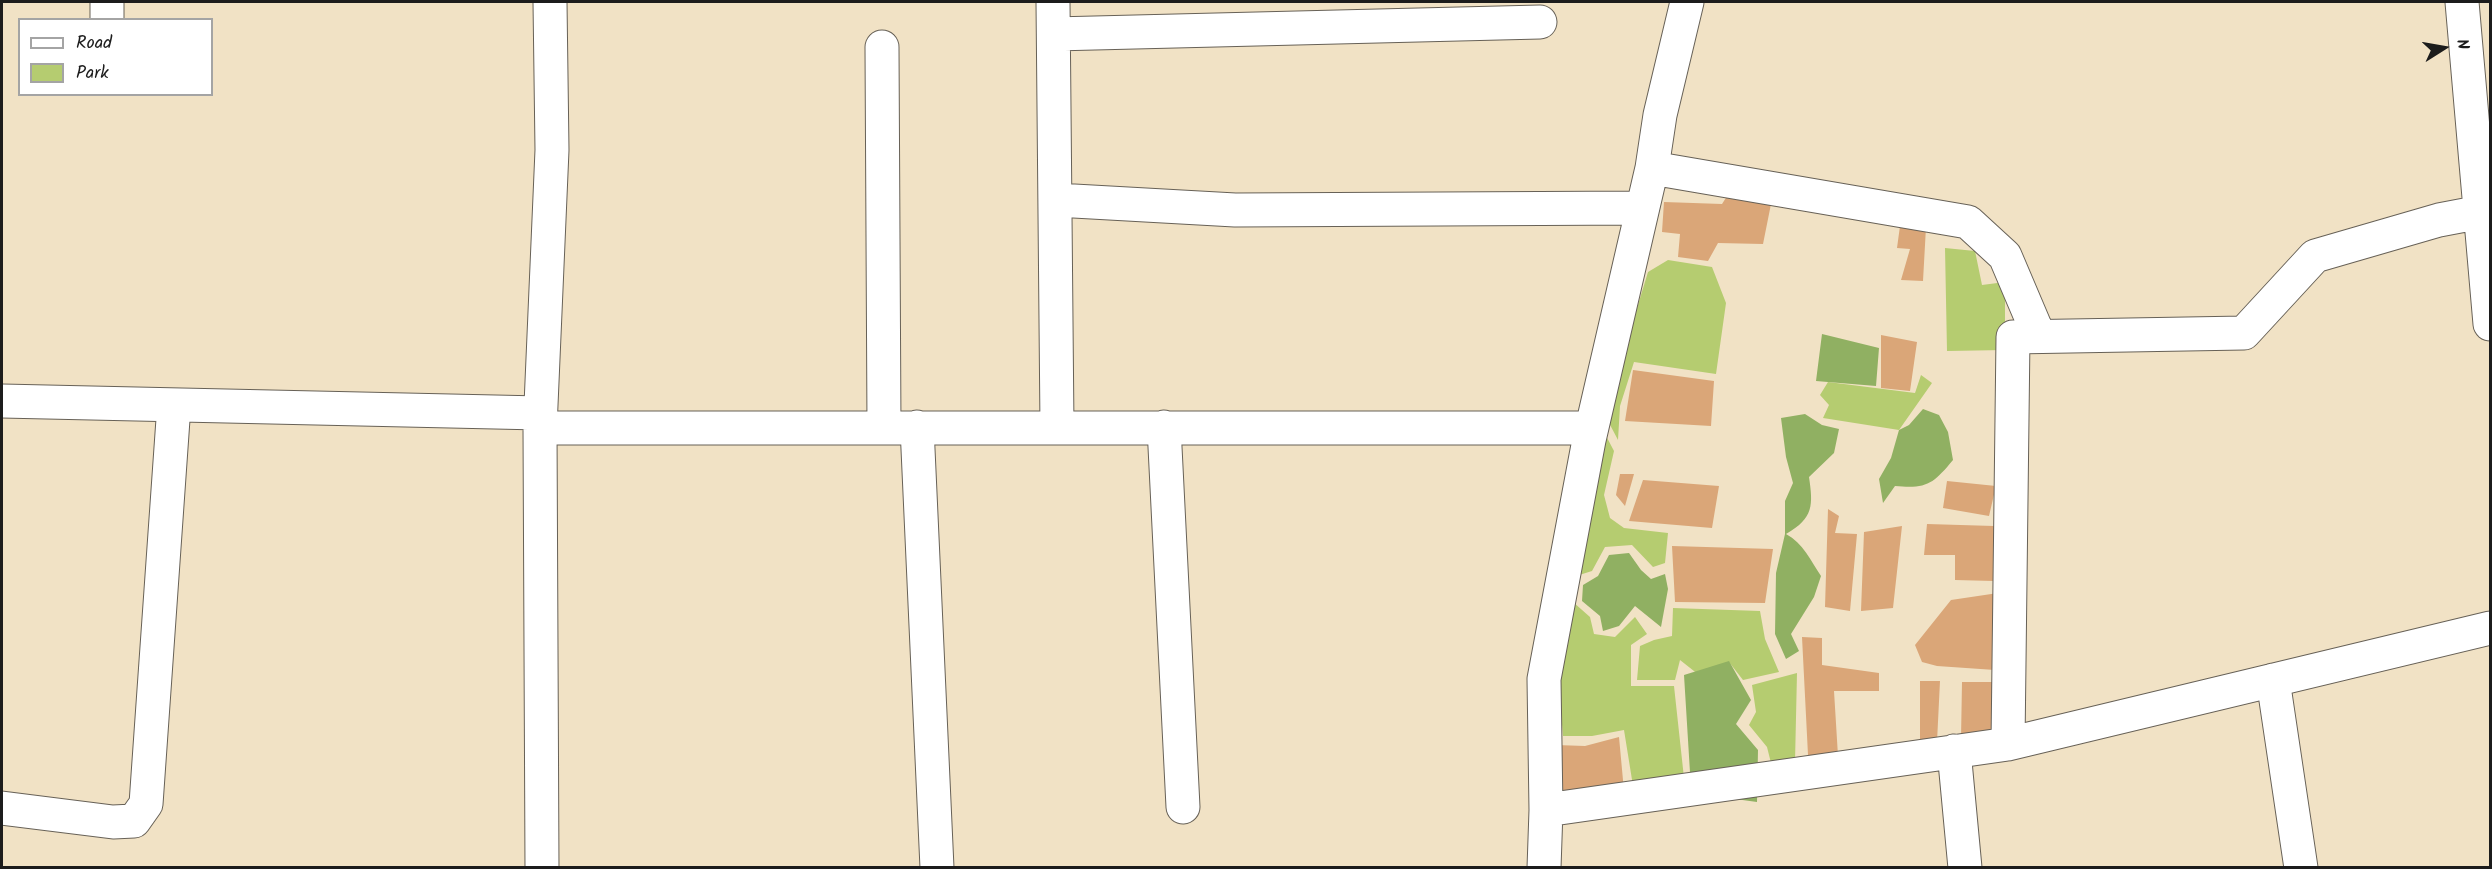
<!DOCTYPE html>
<html>
<head>
<meta charset="utf-8">
<style>
  body { margin:0 }
  #map { position:relative; width:2492px; height:869px; overflow:hidden; background:#f1e2c5; font-family:Kalam,sans-serif }
  canvas { display:block }
  .frame { position:absolute; inset:0; border:3px solid #1c1c1c; pointer-events:none }
  .legend { position:absolute; left:18px; top:18px; width:195px; height:78px; box-sizing:border-box; background:#fff; border:2px solid #a4a4a4; margin:0; padding:8px 10px; list-style:none; font-size:18px; color:#1c1c1c }
  .legend li { display:flex; align-items:center; gap:12px; height:30px }
  .legend b { width:30px; border:2px solid #a4a4a4 }
  .north { position:absolute; left:2414px; top:18px; width:60px; height:60px; -webkit-text-stroke:4px #fff; paint-order:stroke; rotate:79deg; font-size:16px; font-weight:700; line-height:24px; text-align:center; color:#1c1c1c }
  .north::after { content:''; display:block; margin:auto; width:21px; height:27px; background:#1c1c1c; clip-path:polygon(50% 0,100% 100%,50% 72%,0 100%) }
</style>
</head>
<body>
<div id="map">
<canvas width="2492" height="869"></canvas>
<div class="frame"></div>
<ul class="legend">
<li><b style="height:8px;background:#fff"></b>Road</li>
<li><b style="height:16px;background:#b5cc70"></b>Park</li>
</ul>
<div class="north">N</div>
</div>
<script>
const g = document.querySelector('canvas').getContext('2d');
g.lineJoin = 'round';
function paint(path, color) { g.fillStyle = color; g.fill(path, 'evenodd'); }
function strokePath(path, color, width, dash) { g.strokeStyle = color; g.lineWidth = width; g.lineCap = dash ? 'butt' : 'round'; g.setLineDash(dash || []); g.stroke(path); }
const green = new Path2D(`
  M1945,248L1975,251L1982,285L2005,282V350L1947,351Z
  M1668,260L1712,267L1726,303L1716,374L1634,362L1620,406L1618,440L1608,421L1620,364L1648,272Z
  M1921,375L1932,383L1899,430L1823,418L1829,405L1820,395L1828,382L1915,393Z
  M1604,432L1614,451L1604,495L1610,518L1624,528L1668,533L1665,563L1653,567L1632,545L1605,547L1592,571L1576,576L1573,602L1590,617L1594,634L1615,637L1635,617L1647,634L1631,645V686H1674L1684,778L1633,786L1624,730L1592,736H1563L1557,665Z
  M1673,608L1760,611L1765,639L1779,672L1743,680L1729,662L1699,675L1680,660L1675,680H1637L1640,646L1654,640L1672,636Z
  M1797,673L1795,762L1771,763L1767,747L1749,725L1756,712L1752,685Z`);
const forest = new Path2D(`
  M1822,334L1879,348L1876,386L1816,381Z
  M1923,409L1939,415L1948,432L1953,460C1933,484 1927,489 1895,486L1883,503L1879,479L1891,458L1899,430L1909,425Z
  M1805,414L1822,425L1839,429L1834,453L1809,477C1813,505 1814,518 1786,534C1803,543 1811,561 1821,576L1814,597L1791,634L1799,651L1786,659L1775,634L1776,573L1785,534V501L1793,483L1786,457L1781,418Z
  M1629,553L1641,570L1651,579L1665,574L1668,589L1661,627L1635,606L1619,626L1603,631L1600,616L1582,601L1583,585L1598,576L1609,555Z
  M1729,661L1751,700L1736,724L1758,750L1757,802L1728,798L1692,805L1684,675Z`);
const building = new Path2D(`
  M1729,193L1771,204L1763,244L1718,243L1708,261L1678,257L1680,234L1662,232L1664,202L1722,204Z
  M1900,226L1926,227L1923,281L1901,280L1910,249L1897,248Z
  M1881,335L1917,342L1910,391L1881,388Z
  M1633,370L1714,381L1711,426L1625,421Z
  M1620,474H1634L1625,506L1616,495Z
  M1643,480L1719,486L1712,528L1629,521Z
  M1947,481L1996,486L1989,516L1943,508Z
  M1828,509L1839,516L1835,533L1857,534L1850,611L1825,607Z
  M1927,524L1994,526V581L1955,580V555H1924Z
  M1902,526L1893,608L1861,611L1864,532Z
  M1672,546L1773,549L1765,603L1675,602Z
  M1998,593L1995,670L1937,666L1922,662L1915,645L1951,600Z
  M1802,637L1822,638V665L1879,673V691H1834L1838,756L1808,755Z
  M1920,681H1940L1937,742H1920Z
  M1962,682H2001L1996,735L1961,739Z
  M1619,737L1624,791L1557,794L1556,745L1585,746Z`);
const minor = new Path2D(`
  M1053,2L1057,427
  M2462,2L2490,324
  M107,20V2
  M1054,34L1540,22
  M882,47L884,428
  M1652,168L1968,222L2005,256L2039,336
  M1056,200L1235,210L1642,208
  M2,401L540,413
  M917,427L937,868
  M1164,427L1183,807
  M540,428H1591
  M2273,680L2301,868
  M2008,744L2013,337L2244,333L2315,256L2439,220L2481,212
  M1954,751L1965,868
  M2,808L113,822L134,821L146,804L174,405
  M1546,810L2008,744L2490,628
  M542,868L540,428L552,150L550,2
  M1544,868L1546,810L1544,679L1589,440L1652,168L1660,115L1687,2`);
paint(green, '#b5cc70');
paint(forest, '#90b062');
paint(building, '#daa678');
strokePath(minor, '#676157', 35);
strokePath(minor, '#fff', 33);
</script>
</body>
</html>
